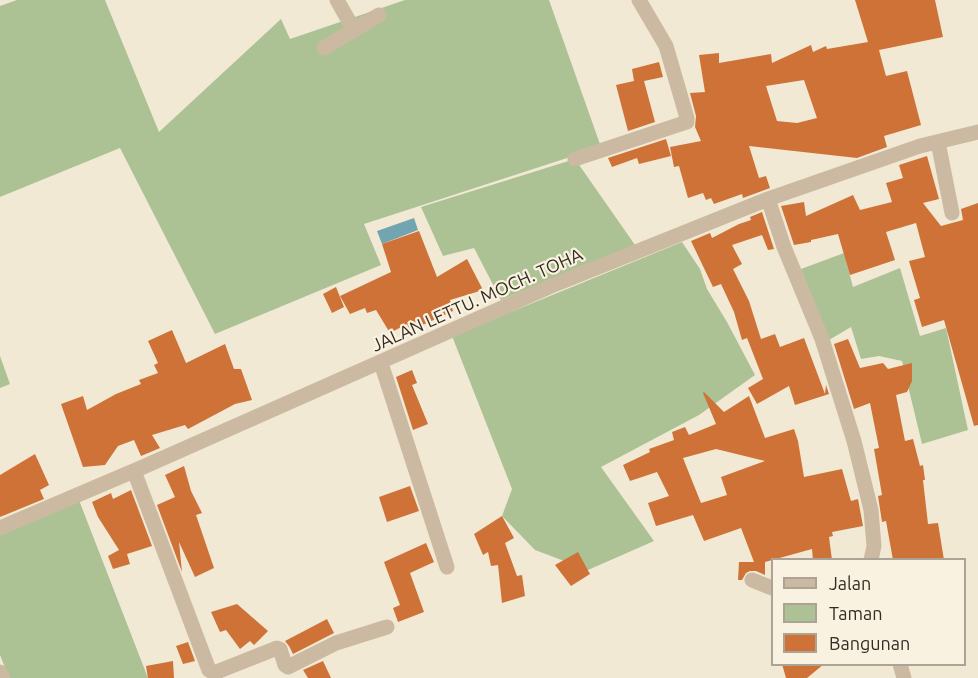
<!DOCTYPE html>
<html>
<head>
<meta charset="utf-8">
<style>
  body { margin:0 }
  #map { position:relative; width:978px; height:678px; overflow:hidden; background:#f2e9d5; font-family:Ubuntu,sans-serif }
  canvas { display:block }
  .legend { position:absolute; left:771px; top:558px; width:195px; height:108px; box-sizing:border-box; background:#faf2e1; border:2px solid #aba395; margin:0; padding:8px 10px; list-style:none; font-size:18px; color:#342c24 }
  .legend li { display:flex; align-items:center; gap:12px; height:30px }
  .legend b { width:30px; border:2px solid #aba395 }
</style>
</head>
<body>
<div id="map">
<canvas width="978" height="678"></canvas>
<ul class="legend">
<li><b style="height:8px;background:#cbbaa1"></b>Jalan</li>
<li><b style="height:16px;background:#acc295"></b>Taman</li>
<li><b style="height:16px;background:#ce7237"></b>Bangunan</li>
</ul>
</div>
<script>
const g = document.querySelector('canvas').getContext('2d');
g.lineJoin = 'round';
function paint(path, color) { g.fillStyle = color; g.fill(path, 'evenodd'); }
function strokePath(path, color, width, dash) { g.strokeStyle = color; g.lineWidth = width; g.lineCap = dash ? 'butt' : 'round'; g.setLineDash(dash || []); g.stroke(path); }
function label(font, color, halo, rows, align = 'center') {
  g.font = font + ' Ubuntu,sans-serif'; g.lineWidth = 4.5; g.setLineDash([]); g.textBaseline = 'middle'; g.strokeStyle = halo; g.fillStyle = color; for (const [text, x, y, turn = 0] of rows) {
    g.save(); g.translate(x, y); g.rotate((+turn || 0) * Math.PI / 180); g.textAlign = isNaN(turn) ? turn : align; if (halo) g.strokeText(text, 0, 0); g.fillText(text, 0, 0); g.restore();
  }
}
const green = new Path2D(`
  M17,0H105L159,132L281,19L290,39L405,0H549L601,147L364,224L381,265L215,334L120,148L0,197V6Z
  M575,159L635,245L501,300L474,248L443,256L421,207Z
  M682,242L700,269L707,289L727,322L755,375L699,415L601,467L654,541L588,570L535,550L502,516L512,489L452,336Z
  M844,253L853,287L900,268L920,336L946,328L968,430L922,444L902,361L879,356L861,359L851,327L829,340L801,269Z
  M0,356L10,384L0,388Z
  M77,495L148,678H9L0,655V528Z`);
const water = new Path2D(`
  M414,218L418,230L382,244L377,231Z`);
const building = new Path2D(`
  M855,0H935L943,37L879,50L886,76L907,71L921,125L884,136L887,147L857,158L749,146L759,178L766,176L770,188L743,198L742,194L714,204L711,198L706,200L703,193L688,198L679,166L674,167L670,147L701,141L695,127L696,116L690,93L705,92L699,55L719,53V63L771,54L772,63L811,45L813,52L826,46L827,49L868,42ZM804,80L817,118L797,123L777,121L766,86Z
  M659,62L663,77L644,81L655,122L628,131L616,85L634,81L632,69Z
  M666,139L671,156L639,164L637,158L612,167L608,158Z
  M927,156L939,199L923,203L941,226L963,220L961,209L978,203V425L974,426L944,320L922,327L914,300L920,298L909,261L925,257L916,223L886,232L895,260L850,275L838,234L811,240V242L794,245L781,206L804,202L806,216L853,195L860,210L892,202L886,183L903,178L899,165Z
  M762,212L774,249L768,250L762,235L732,245L742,264L733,269L749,301L761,339L775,334L780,347L804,338L825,394L826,385L829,394L795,405L789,386L757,404L748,388L763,379L747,338L742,340L734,312L721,284L713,287L691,241L710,233L712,238L739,224L751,220L750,217Z
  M419,231L437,277L467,259L483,290L450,300L453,311L425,324L409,329L407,324L390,333L376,310L367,313L365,308L350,314L340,296L391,272L382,244Z
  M336,287L344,307L332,313L323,294Z
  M172,330L186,363L225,344L234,369H241L252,400L235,404L188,429L185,425L152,435L160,448L141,456L134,440L118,446L105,465L83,467L61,404L83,396L87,410L116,394L141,384L139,380L158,373L154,365L158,363L148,341Z
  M848,339L860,368L883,363L888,369L912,363V381L907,392L896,395L905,441L913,439L920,466L923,465L925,480H923L928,524L938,523L944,560H893L886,521L882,522L878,496L882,495L874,449L879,448L870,403L854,409L834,344Z
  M412,370L417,383L412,385L428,424L413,430L396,377Z
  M704,392L724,412L749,396L765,438L794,429L798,441L804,477L842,469L851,501L858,499L863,526L832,532L833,536L829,537L832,560H813L812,549L765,562V575L756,571H750L746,573L742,580H738L739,562H754L741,528L704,541L693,515L656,526L648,503L669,496L657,472L630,481L623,465L650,452L649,449L674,440L672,432L685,427L689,435L716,424L703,393ZM716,449L765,461L721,477L727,495L701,503L683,458Z
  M35,454L49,485L40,490L44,499L0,517V475Z
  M184,466L191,491L202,513L196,515L214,568L195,577L179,542L182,572L157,505L175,497L165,475Z
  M410,486L419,511L387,522L379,497Z
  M131,490L152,546L127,554L130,564L113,569L108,556L119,550L98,517L92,502L111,493L113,499Z
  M502,516L514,538L505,543L517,576L522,575L525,596L502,603L498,565L491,566L488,552L483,555L474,534Z
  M426,543L434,562L410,573L424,612L398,622L393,608L400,605L384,562Z
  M578,552L590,574L571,586L555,565Z
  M237,604L268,631L254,645L250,641L240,649L226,630L220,632L211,612Z
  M327,619L334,633L293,654L289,646L285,641Z
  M188,642L195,661L183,664L176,646Z
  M173,661L174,678H148L146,666Z
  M323,661L331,678H308L303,670Z
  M782,664H824L807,678H786Z`);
const street = new Path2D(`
  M337,0L354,30
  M324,48L379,15
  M938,142L952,213
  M575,159L687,122V118L666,46L639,0
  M768,199L784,247L822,339L854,441L871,510L874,546L871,560
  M381,363L447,567
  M134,471L209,670L214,673L277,648L280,649L285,665L288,667L336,643L387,627
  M0,528L143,467L556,284L768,199L920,146L978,132
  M752,580L772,588
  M900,664L904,678
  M0,672L3,678`);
const streetNames = [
  ["JALAN LETTU. MOCH. TOHA",477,300,-24]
];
paint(green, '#acc295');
paint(water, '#73a5b1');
paint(building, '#ce7237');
strokePath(street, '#cbbaa1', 15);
label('18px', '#342c24', '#faf2e1', streetNames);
</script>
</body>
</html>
